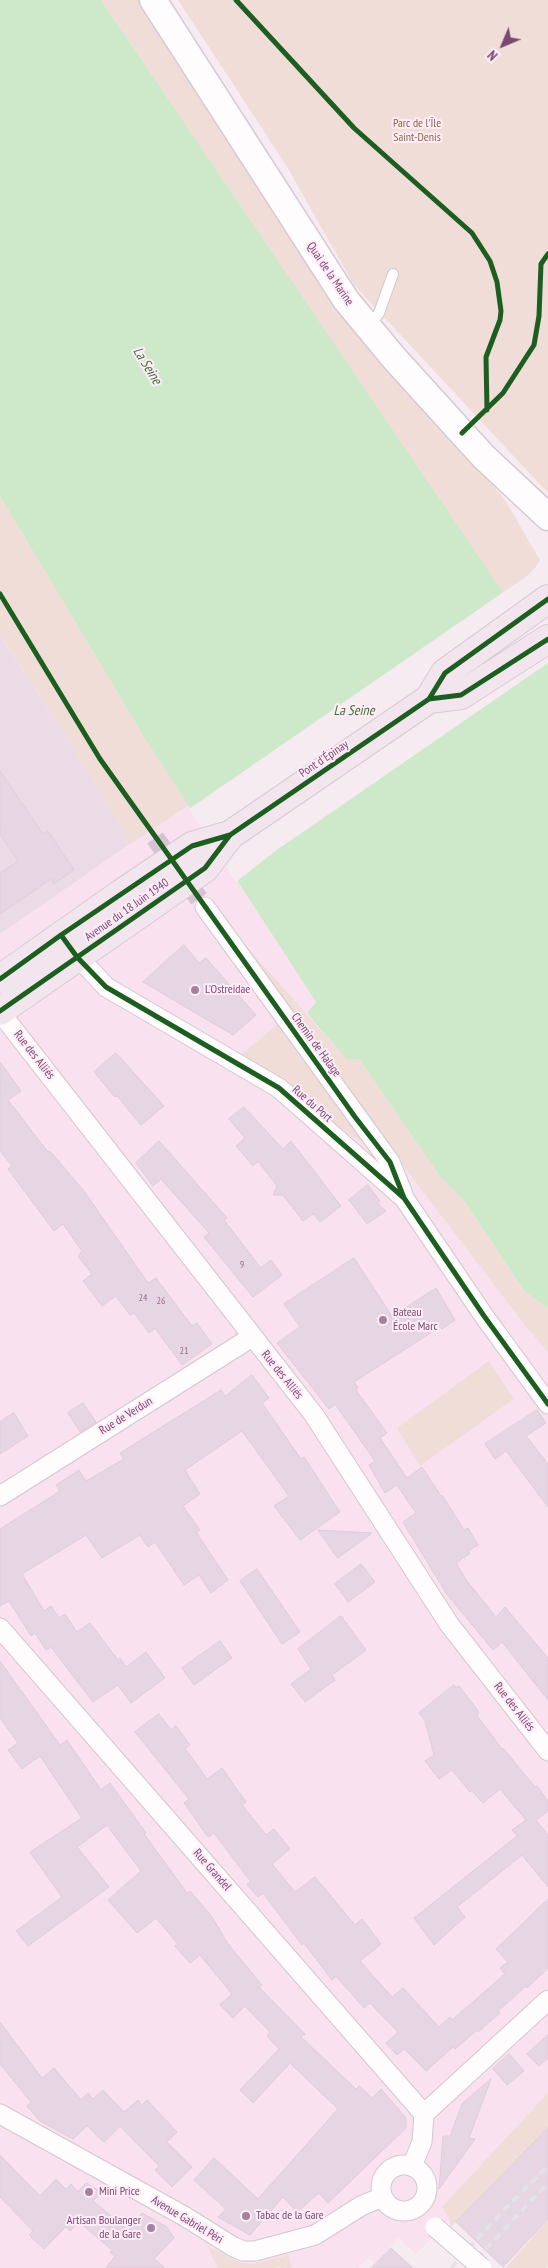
<!DOCTYPE html>
<html>
<head>
<meta charset="utf-8">
<style>
  body { margin:0 }
  #map { position:relative; width:548px; height:2268px; overflow:hidden; background:#f7ebf2; font-family:"PT Sans Narrow",sans-serif }
  canvas { display:block }
  .north { position:absolute; left:478px; top:20px; width:50px; height:50px; -webkit-text-stroke:4px #ffecf7; paint-order:stroke; rotate:225deg; font-size:14px; font-weight:700; line-height:20px; text-align:center; color:#784971 }
  .north::after { content:''; display:block; margin:auto; width:18px; height:22px; background:#784971; clip-path:polygon(50% 0,100% 100%,50% 72%,0 100%) }
</style>
</head>
<body>
<div id="map">
<canvas width="548" height="2268"></canvas>
<div class="north">N</div>
</div>
<script>
const g = document.querySelector('canvas').getContext('2d');
g.lineJoin = 'round';
function paint(path, color) { g.fillStyle = color; g.fill(path, 'evenodd'); }
function strokePath(path, color, width, dash) { g.strokeStyle = color; g.lineWidth = width; g.lineCap = dash ? 'butt' : 'round'; g.setLineDash(dash || []); g.stroke(path); }
function label(font, color, halo, rows, align = 'center') {
  g.font = font + ' "PT Sans Narrow",sans-serif'; g.lineWidth = 4; g.setLineDash([]); g.textBaseline = 'middle'; g.strokeStyle = halo; g.fillStyle = color; for (const [text, x, y, turn = 0] of rows) {
    g.save(); g.translate(x, y); g.rotate((+turn || 0) * Math.PI / 180); g.textAlign = isNaN(turn) ? turn : align; if (halo) g.strokeText(text, 0, 0); g.fillText(text, 0, 0); g.restore();
  }
}
const residential = new Path2D(`
  M0,496L144,737L316,1002L307,1013L359,1059L402,1123L525,1292L548,1308V2119L416,2254L398,2238L374,2263L368,2258L358,2268H0Z`);
const industrial = new Path2D(`
  M0,636L69,740L131,843L0,934Z`);
const green = new Path2D(`
  M101,0H139L187,73L477,467L505,500L540,560C533,575 515,584 502,593Z
  M178,0H548V493L354,285L286,165Z
  M0,496L144,737L189,805L131,844L69,740L0,635Z
  M239,938L347,1060L359,1059L439,1175L465,1202L525,1292L548,1308V1352L527,1328L319,1055Z
  M280,1022L363,1132L361,1143L240,1056Z
  M489,1361L514,1399L420,1466L397,1428Z
  M548,2093V2129L451,2227L449,2219L442,2207Z
  M548,2220V2266L546,2268H505Z
  M207,2246L242,2263L252,2264L288,2255L292,2268H281L280,2266L273,2268H218Z`);
const water = new Path2D(`
  M0,0H101L548,659V1308L525,1292L465,1202L439,1175L359,1059L347,1060L307,1013L316,1002L144,737L0,496Z`);
const pier = new Path2D(`
  M505,591L548,655V663L274,852L236,882L189,809Z`);
const building = new Path2D(`
  M0,771L43,834L48,831L74,870L54,884L51,879L0,914V873L18,861L0,834Z
  M184,945L199,963L206,958L256,1015L233,1035L143,982Z
  M116,1053L164,1106L141,1125L117,1096L115,1097L94,1072Z
  M0,1062L21,1091L8,1100L48,1152L50,1151L84,1191L148,1283L156,1278L192,1326L197,1323L212,1344L182,1365L155,1328L149,1333L134,1313L130,1315L116,1296L102,1306L83,1281L92,1274L78,1256L82,1251L63,1224L54,1231L8,1169L12,1166L0,1151Z
  M244,1107L283,1149L291,1141L341,1206L320,1222L313,1214L303,1221L283,1195H273L277,1186L258,1161L253,1166L236,1146L245,1138L229,1119Z
  M159,1141L227,1218L224,1220L261,1268L271,1260L282,1275L253,1297L204,1237L209,1233L161,1179L153,1186L136,1163Z
  M368,1185L380,1201L377,1203L386,1211L367,1224L349,1200Z
  M354,1258L392,1316L436,1288L455,1320L442,1329L440,1327L354,1382L358,1388L356,1390L387,1433L380,1438L407,1478L422,1467L441,1496L442,1495L464,1530L468,1528L478,1545L468,1551L470,1553L456,1563L467,1581L496,1617L505,1607L548,1658V1700L502,1642L493,1650L446,1593L403,1522L416,1513L397,1485L385,1493L369,1465L375,1461L335,1404L329,1409L277,1343L300,1327L284,1304Z
  M252,1375L269,1398L262,1403L301,1459L304,1457L340,1512L300,1540L274,1506L289,1496L242,1431L185,1470L200,1494L183,1506L200,1530L196,1532L228,1580L211,1593L199,1575L184,1585L155,1542L148,1547L140,1535L102,1558L86,1535L22,1574L44,1611L51,1606L59,1618L65,1614L77,1632L90,1623L118,1660L120,1658L126,1667L146,1652L165,1678L131,1703L118,1685L93,1702L51,1647L46,1650L35,1633L31,1636L9,1601L0,1606V1529L60,1491L56,1485L79,1470L86,1481L124,1459L120,1453L221,1390L225,1396Z
  M83,1403L96,1422L80,1432L68,1413Z
  M537,1410L546,1423L526,1436L548,1464V1507L506,1451L495,1459L485,1444Z
  M14,1413L28,1436L0,1454V1422Z
  M318,1530L372,1533L338,1558Z
  M361,1564L375,1582L348,1602L335,1584Z
  M257,1569L300,1632L284,1643L282,1644L240,1581Z
  M341,1616L366,1650L332,1675L335,1680L305,1702L291,1684L311,1669L298,1649Z
  M220,1641L232,1658L194,1685L182,1668Z
  M0,1661L60,1745L67,1740L101,1790L110,1783L146,1833L144,1834L187,1893L190,1891L212,1917L228,1944L262,1985L259,1987L305,2034L301,2037L356,2089L359,2086L372,2098L381,2089L406,2118V2128L328,2203L319,2193L297,2212L283,2197L250,2235L218,2217L226,2209L194,2180L214,2158L258,2199L338,2109L290,2063L253,2103L240,2090L279,2049L267,2036L270,2032L245,2006L233,2018L220,2005L232,1994L200,1955L190,1963L175,1946L178,1944L156,1918L137,1933L108,1900L141,1871L107,1825L77,1847L109,1887L28,1946L16,1931L62,1897L30,1852L82,1818L40,1756L22,1769L8,1750L18,1743L0,1718Z
  M454,1685L456,1688L459,1686L479,1712L477,1714L478,1717L502,1749L503,1748L535,1787L537,1786L548,1801V1811L536,1820L548,1835V1887L522,1855L457,1907L465,1917L434,1945L414,1918L517,1836L512,1830L526,1820L500,1789L483,1803L472,1791L470,1792L452,1770L439,1779L425,1761L434,1755L425,1721L419,1713Z
  M159,1714L171,1730L176,1726L190,1745L185,1748L207,1779L222,1768L246,1802L242,1805L266,1835L274,1829L290,1849L272,1864L295,1892L315,1877L355,1925L362,1919L381,1944L360,1961L392,1997L403,1988L439,2027L450,2017L452,2020L505,1974L500,1968L508,1962L496,1949L548,1899V1968L527,1988L526,1986L498,2011L500,2013L478,2032L477,2030L455,2049L453,2047L426,2071L404,2049L397,2055L386,2043L398,2032L370,2003L364,2008L336,1976L332,1980L304,1943L302,1945L263,1893L258,1897L247,1884L251,1882L214,1833L208,1837L184,1803L189,1799L135,1732Z
  M0,2022L42,2078L54,2068L81,2100L88,2093L93,2099L103,2090L124,2112L138,2100L142,2105L147,2100L177,2132L167,2142L192,2167L172,2187L155,2170L159,2166L120,2126L104,2142L87,2126L73,2139L40,2121L27,2106L31,2102L0,2064Z
  M548,2035V2058L539,2066L527,2054Z
  M509,2054L524,2071L507,2085L493,2069Z
  M491,2079L469,2138L475,2139L439,2189L443,2136H450L462,2104Z
  M548,2128V2219L503,2267L456,2222Z
  M0,2155L40,2196L56,2179L66,2189L71,2184L78,2192L86,2183L102,2192L93,2201L128,2230L142,2213L167,2227L174,2238L154,2259L165,2268H106L115,2256L110,2252L112,2250L79,2222L70,2231L66,2227L44,2249L29,2235L33,2231L0,2197Z
  M391,2248L413,2268H371Z`);
const streetTunnel = new Path2D(`
  M155,838L205,907`);
const lane = new Path2D(`
  M369,326L379,313L393,274`);
const street = new Path2D(`
  M205,907L390,1162L403,1194
  M70,948L106,987L279,1088L404,1198L484,1316L548,1404
  M0,1012L314,1415L449,1624L548,1751
  M0,1496L252,1337
  M0,1628L424,2114
  M0,2114L184,2216L232,2246L243,2251H255L315,2235L361,2206L382,2197
  M381 2188a23 23 0 1 1 46 0a23 23 0 1 1-46 0Z
  M412,2166L422,2142L424,2114L548,2000`);
const secondary = new Path2D(`
  M153,0L346,300L394,358L462,433L484,457L548,517`);
const primary = new Path2D(`
  M429,699L461,695L548,639
  M230,835L429,699L445,673L548,599
  M0,979L122,893
  M0,1011L138,915`);
const rail = new Path2D(`
  M451,2268L501,2213L548,2166
  M468,2268L548,2183`);
const streetBridge = new Path2D(`
  M435,2227L482,2268`);
const primaryBridge = new Path2D(`
  M122,893L192,846L230,835
  M138,915L205,868L230,835`);
const cycleway = new Path2D(`
  M236,0L354,128L472,233L490,261L497,282L501,311L500,320L486,357L487,410
  M462,433L503,393L534,345L539,316L541,264L548,254
  M0,594L100,759L355,1117L390,1162L404,1198
  M429,699L461,695L548,639
  M61,935L77,957L106,987L279,1088L404,1198L484,1316L548,1404
  M0,979L61,935L192,846L230,835
  M0,1011L205,868L230,835L429,699L445,673L548,599`);
const markers = [
  [195,990,5,"#a4829e"],
  [383,1320,5,"#a4829e"],
  [89,2192,5,"#a4829e"],
  [246,2216,5,"#a4829e"],
  [151,2228,5,"#a4829e"]
];
const numberNames = [
  ["9",242,1265],
  ["24",143,1298],
  ["26",161,1301],
  ["21",184,1351]
];
const parkNames = [
  ["Parc de l'Île",417,124],
  ["Saint-Denis",417,138]
];
const streetNames = [
  ["Quai de la Marine",330,274,56],
  ["Pont d'Épinay",324,759,-34],
  ["Avenue du 18 Juin 1940",127,910,-35],
  ["Chemin de Halage",316,1045,54],
  ["Rue des Alliés",34,1055,52],
  ["Rue du Port",312,1104,41],
  ["Rue des Alliés",282,1375,51],
  ["Rue de Verdun",126,1416,-32],
  ["Rue des Alliés",514,1707,52],
  ["Rue Grandel",212,1870,49],
  ["Avenue Gabriel Péri",187,2220,31]
];
const poiNames = [
  ["L'Ostreidae",205,990],
  ["Bateau",393,1313],
  ["École Marc",393,1327],
  ["Mini Price",99,2192],
  ["Tabac de la Gare",256,2216],
  ["Artisan Boulanger",141,2221,"right"],
  ["de la Gare",141,2235,"right"]
];
const waterNames = [
  ["La Seine",147,366,58],
  ["La Seine",354,711]
];
paint(residential, '#f9e1f0');
paint(industrial, '#ebdbe6');
paint(green, '#f1ddd8');
paint(water, '#cde9c9');
paint(pier, '#f7ebf2');
paint(building, '#e6d5e2');
strokePath(building, '#e0cddc', 1);
strokePath(streetTunnel, '#d7c2d2', 19, [19, 9]);
strokePath(lane, '#d4c6d0', 12);
strokePath(street, '#d4c6d0', 21);
strokePath(secondary, '#d7c8d3', 29);
strokePath(primary, '#d9c9d6', 30);
strokePath(lane, '#fefcfd', 10);
strokePath(street, '#fefcfd', 19);
strokePath(secondary, '#fefcfd', 26);
strokePath(primary, '#f3e5ed', 28);
strokePath(rail, '#e3e3e6', 4, [8, 5]);
strokePath(streetBridge, '#d4c6d0', 21, []);
strokePath(primaryBridge, '#d9c9d6', 30, []);
strokePath(streetBridge, '#fefcfd', 19);
strokePath(primaryBridge, '#f3e5ed', 28);
strokePath(cycleway, '#1b5e20', 5);
for (const [x, y, r, color] of markers) { const dot = new Path2D(); dot.arc(x, y, r, 0, 2 * Math.PI); g.fillStyle = color; g.fill(dot); strokePath(dot, '#ffecf7', 2); }
label('10px', '#956e8e', null, numberNames);
label('12px', '#8a6745', '#ffecf7', parkNames);
label('12px', '#784971', '#ffecf7', streetNames);
label('12px', '#784971', '#ffecf7', poiNames, 'left');
label('italic 14px', '#3b7638', '#ffecf7', waterNames);
</script>
</body>
</html>
